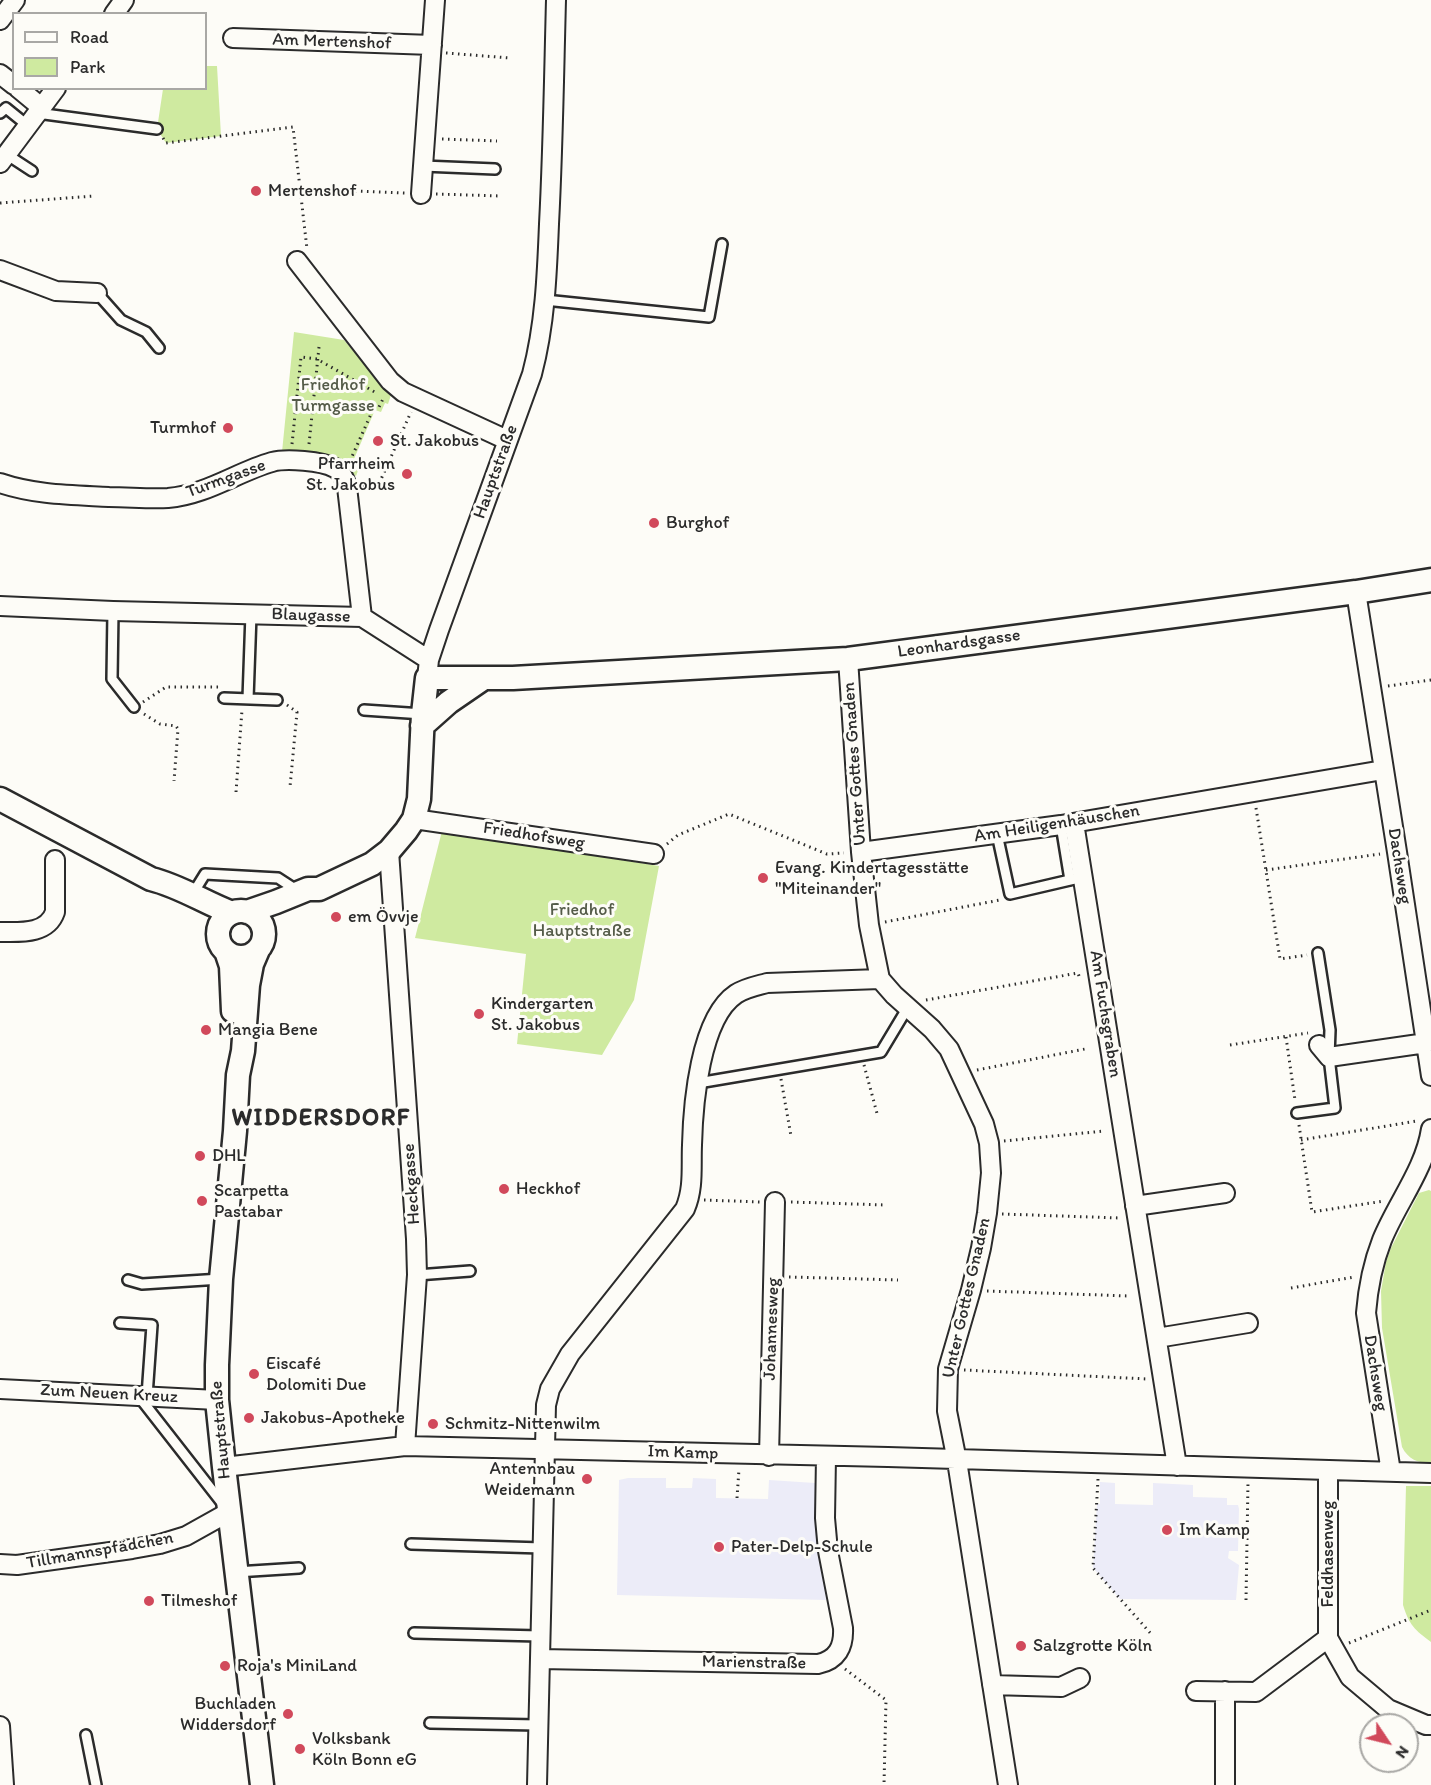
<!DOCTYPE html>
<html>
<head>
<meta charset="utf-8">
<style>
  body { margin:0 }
  #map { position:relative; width:1431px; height:1785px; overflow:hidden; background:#fdfcf7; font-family:Itim,sans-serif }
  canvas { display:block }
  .legend { position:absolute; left:12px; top:12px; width:195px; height:78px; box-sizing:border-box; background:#fdfcf7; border:2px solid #a9a8a5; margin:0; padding:8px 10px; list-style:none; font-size:18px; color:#2b2b2b }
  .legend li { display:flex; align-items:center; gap:12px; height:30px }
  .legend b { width:30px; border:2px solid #a9a8a5 }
  .north { position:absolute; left:1359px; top:1713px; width:60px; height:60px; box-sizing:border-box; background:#fdfcf7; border:2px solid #a9a8a5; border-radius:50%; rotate:125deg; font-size:16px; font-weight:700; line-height:24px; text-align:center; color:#2b2b2b }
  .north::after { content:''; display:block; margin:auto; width:21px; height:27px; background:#d1495b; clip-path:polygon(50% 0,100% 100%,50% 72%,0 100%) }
</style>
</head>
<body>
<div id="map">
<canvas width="1431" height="1785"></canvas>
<ul class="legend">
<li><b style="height:8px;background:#fdfcf7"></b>Road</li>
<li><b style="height:16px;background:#cfeaa0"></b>Park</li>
</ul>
<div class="north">N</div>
</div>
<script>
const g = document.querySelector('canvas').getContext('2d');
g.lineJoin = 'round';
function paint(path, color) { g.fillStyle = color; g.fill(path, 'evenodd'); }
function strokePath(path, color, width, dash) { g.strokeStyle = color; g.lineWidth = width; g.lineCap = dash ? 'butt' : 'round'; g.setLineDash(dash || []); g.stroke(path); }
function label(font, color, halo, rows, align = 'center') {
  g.font = font + ' Itim,sans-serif'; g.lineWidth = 6; g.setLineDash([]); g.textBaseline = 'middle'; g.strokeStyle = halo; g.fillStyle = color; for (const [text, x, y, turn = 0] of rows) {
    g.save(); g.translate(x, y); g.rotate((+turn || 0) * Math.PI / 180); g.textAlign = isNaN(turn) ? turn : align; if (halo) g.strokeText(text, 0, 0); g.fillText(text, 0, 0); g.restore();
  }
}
const built = new Path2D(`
  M628,1478H666V1488H692L693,1478L716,1479V1498L768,1499L769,1480L815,1483L826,1600L617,1595L619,1480Z
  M1100,1482L1115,1483V1504L1153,1505V1483L1193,1485V1497L1227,1498V1505H1238L1239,1509L1238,1551H1229L1228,1558L1239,1565L1236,1600L1120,1599L1093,1568L1097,1504H1100Z`);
const green = new Path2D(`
  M206,66H217L221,136L166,143L157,129L163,89L206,88Z
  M294,332L344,340L391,395L388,404L385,403L381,412L375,410L354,459L359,468L356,476L333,456L282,452Z
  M442,831L659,866L634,1000L602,1055L517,1044L526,954L415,938Z
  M1429,1190L1431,1191V1464C1418,1463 1408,1459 1402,1447L1382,1328L1381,1291L1386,1262L1391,1248L1419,1193Z
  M1406,1486H1431V1642C1415,1630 1409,1625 1403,1605Z`);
const path = new Path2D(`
  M446,53L510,58
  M163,138L166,143L293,127L307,249
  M442,139L497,141
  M301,189L405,193
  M436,194L500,196
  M0,203L94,196
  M292,444L301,357L317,359L378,394
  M309,444L319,347
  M350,461L375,405L379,407L384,397
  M363,486H378L411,412
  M1388,686L1431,680
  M143,702L166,687H219
  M287,705L297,712L290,787
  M144,714L160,724L176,726L178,729L174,781
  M236,792L242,710
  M1256,808L1280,959L1307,955
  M667,844L678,835L729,814L827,854L844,853
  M1266,870L1380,854
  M885,922L1000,900
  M926,1000L1078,973L1080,979
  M1286,1037L1295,1100
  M1230,1045L1308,1033
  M864,1065L878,1117
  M977,1070L1085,1049
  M781,1079L791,1136
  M1299,1125L1312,1212L1384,1201
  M1301,1140L1417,1121
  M1004,1141L1104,1131
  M704,1200L761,1202
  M791,1202L885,1205
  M1002,1214L1120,1218
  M789,1277L898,1280
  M1291,1288L1354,1277
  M987,1291L1129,1296
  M964,1370L1147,1379
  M1098,1479L1093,1568L1152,1635
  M737,1498L739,1469
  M1246,1600L1248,1482
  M1349,1643L1431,1610
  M845,1669L886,1700L884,1785`);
const service = new Path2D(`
  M0,113L6,108L27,125
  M37,113L157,129
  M6,154L32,171
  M423,166L495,169
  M97,293L121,320L146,332L159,348
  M545,300L709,317L722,244
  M113,611L112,679L134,707
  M224,698L277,700
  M248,699L251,614
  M364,710L423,714
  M1061,825L1070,880
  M997,834L1010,894L1083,877
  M192,895L205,874L278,878L298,891
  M698,1083L881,1052L908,1007
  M1297,1113L1335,1108L1329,1057L1330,1030L1318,953
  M417,1275L470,1271
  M128,1280L142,1284L221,1279
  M120,1323L152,1325L147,1396
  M140,1398L222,1503
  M411,1544L542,1548
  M236,1572L299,1568
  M414,1633L540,1636
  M430,1723L538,1725
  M86,1735L96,1785`);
const minor = new Path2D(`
  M114,14L124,0
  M0,20L15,0
  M233,38L432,45
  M0,74L14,85
  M18,88L41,107
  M0,163L56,88
  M421,194L435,0
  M297,261L390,381L403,392L507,440
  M0,270L56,291L97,293
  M0,483C35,495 72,495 109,497C129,497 148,499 168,498C206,495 237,472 272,462C286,458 322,461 335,468C342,472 345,479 347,487L362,617
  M1356,592L1397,852L1431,1076
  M0,606L113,611L362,617L429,660
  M848,659L861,852L869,925L880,979L894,995L932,1029L949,1049L984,1124L989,1143L991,1173L987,1213L981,1248L971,1290L948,1369L947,1411L957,1461L1008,1785
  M427,678L429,660L439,630L532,374C545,325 547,275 549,224C553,149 554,75 556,0
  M414,819L654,854
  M1074,823L1177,1466
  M389,851L416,1239L417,1275L405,1446
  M861,852L1061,825L1383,770
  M0,932C19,932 47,935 55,912V860
  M1319,1045L1329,1057L1426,1043
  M1135,1206L1225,1193
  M1157,1338L1248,1323
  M0,1389L217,1400
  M769,1456L775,1202
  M224,1467L405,1446L888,1457L1431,1473
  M1391,1472L1366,1313C1368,1288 1373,1263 1382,1240C1397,1203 1425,1169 1431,1129
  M0,1564L17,1565L132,1549L160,1544L186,1536L229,1512
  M1328,1638L1350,1677L1388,1709L1426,1725H1431
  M540,1659L818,1664C837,1660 844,1647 843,1628L828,1551L825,1518L826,1457
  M992,1685L1061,1687L1080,1678
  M1196,1691L1256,1692L1328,1638V1470
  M0,1726L4,1785
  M537,1785L546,1405L550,1389L570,1354L685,1209C694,1188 691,1167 692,1145C693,1104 700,1018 736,994C745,988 756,986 767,983L880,979
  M1225,1785V1691`);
const tertiary = new Path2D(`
  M422,726L449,702L484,678
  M0,799L151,879C180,886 205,903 232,913
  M218 934a23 23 0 1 1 46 0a23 23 0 1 1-46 0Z
  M247,912L276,902L308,889H319L372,864L389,851L406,831L414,819L419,799L423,714L427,678H513L848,659L1356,592L1431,580
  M258,950L252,964L248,985L243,1051L238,1075L235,1131L221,1279L217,1365V1400L224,1467L262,1785
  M227,954L231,966L233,1011`);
const markers = [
  [256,191,6,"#d1495b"],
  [228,428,6,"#d1495b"],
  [378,441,6,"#d1495b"],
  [407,474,6,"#d1495b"],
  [654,523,6,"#d1495b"],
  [763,878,6,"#d1495b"],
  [336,917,6,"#d1495b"],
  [479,1014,6,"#d1495b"],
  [206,1030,6,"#d1495b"],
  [200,1156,6,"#d1495b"],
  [504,1189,6,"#d1495b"],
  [202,1201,6,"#d1495b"],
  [254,1374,6,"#d1495b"],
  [249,1418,6,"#d1495b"],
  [433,1424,6,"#d1495b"],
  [587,1479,6,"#d1495b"],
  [1167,1530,6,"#d1495b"],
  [719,1547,6,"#d1495b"],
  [149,1601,6,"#d1495b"],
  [1021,1646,6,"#d1495b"],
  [225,1666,6,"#d1495b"],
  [288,1714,6,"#d1495b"],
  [300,1749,6,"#d1495b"]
];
const streetNames = [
  ["Am Mertenshof",332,42,2],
  ["Hauptstraße",496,472,-70],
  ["Turmgasse",226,479,-20],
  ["Blaugasse",311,616,2],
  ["Leonhardsgasse",959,644,-8],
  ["Unter Gottes Gnaden",855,764,-94],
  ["Am Heiligenhäuschen",1057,824,-9],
  ["Friedhofsweg",534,836,9],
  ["Dachsweg",1399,866,81],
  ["Am Fuchsgraben",1105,1014,81],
  ["Heckgasse",412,1184,-94],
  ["Unter Gottes Gnaden",967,1298,-77],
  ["Johannesweg",772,1329,-88],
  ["Dachsweg",1375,1373,81],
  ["Zum Neuen Kreuz",109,1394,3],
  ["Hauptstraße",221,1430,-95],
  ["Im Kamp",683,1453,2],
  ["Tillmannspfädchen",100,1551,-10],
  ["Feldhasenweg",1328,1554,-90],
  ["Marienstraße",754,1663,1]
];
const poiNames = [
  ["Mertenshof",268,191],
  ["Turmhof",216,428,"right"],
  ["St. Jakobus",390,441],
  ["Pfarrheim",395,464,"right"],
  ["St. Jakobus",395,485,"right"],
  ["Burghof",666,523],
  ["Evang. Kindertagesstätte",775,868],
  ["\"Miteinander\"",775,889],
  ["em Övvje",348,917],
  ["Kindergarten",491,1004],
  ["St. Jakobus",491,1025],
  ["Mangia Bene",218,1030],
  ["DHL",212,1156],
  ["Heckhof",516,1189],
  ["Scarpetta",214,1191],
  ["Pastabar",214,1212],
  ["Eiscafé",266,1364],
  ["Dolomiti Due",266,1385],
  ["Jakobus-Apotheke",261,1418],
  ["Schmitz-Nittenwilm",445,1424],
  ["Antennbau",575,1469,"right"],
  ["Weidemann",575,1490,"right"],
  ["Im Kamp",1179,1530],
  ["Pater-Delp-Schule",731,1547],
  ["Tilmeshof",161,1601],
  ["Salzgrotte Köln",1033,1646],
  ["Roja's MiniLand",237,1666],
  ["Buchladen",276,1704,"right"],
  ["Widdersdorf",276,1725,"right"],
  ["Volksbank",312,1739],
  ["Köln Bonn eG",312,1760]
];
const parkNames = [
  ["Friedhof",333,385],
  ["Turmgasse",333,406],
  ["Friedhof",582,910],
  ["Hauptstraße",582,931]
];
const districtNames = [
  ["WIDDERSDORF",321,1119]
];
paint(built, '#ececf8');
paint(green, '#cfeaa0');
strokePath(service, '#2b2b2b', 14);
strokePath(minor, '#2b2b2b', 22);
strokePath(tertiary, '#2b2b2b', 27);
strokePath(path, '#2b2b2b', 3, [1.5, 4.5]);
strokePath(service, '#fdfcf7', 9);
strokePath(minor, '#fdfcf7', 18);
strokePath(tertiary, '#fdfcf7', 22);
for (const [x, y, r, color] of markers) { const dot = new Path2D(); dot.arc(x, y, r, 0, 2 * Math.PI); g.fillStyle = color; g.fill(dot); strokePath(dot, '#fdfcf7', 2); }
label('18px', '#2b2b2b', '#fdfcf7', streetNames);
label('18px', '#2b2b2b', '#fdfcf7', poiNames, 'left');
label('18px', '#545b48', '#fdfcf7', parkNames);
g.letterSpacing = '1.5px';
label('bold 24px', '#2b2b2b', '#fdfcf7', districtNames);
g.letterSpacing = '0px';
</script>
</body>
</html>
